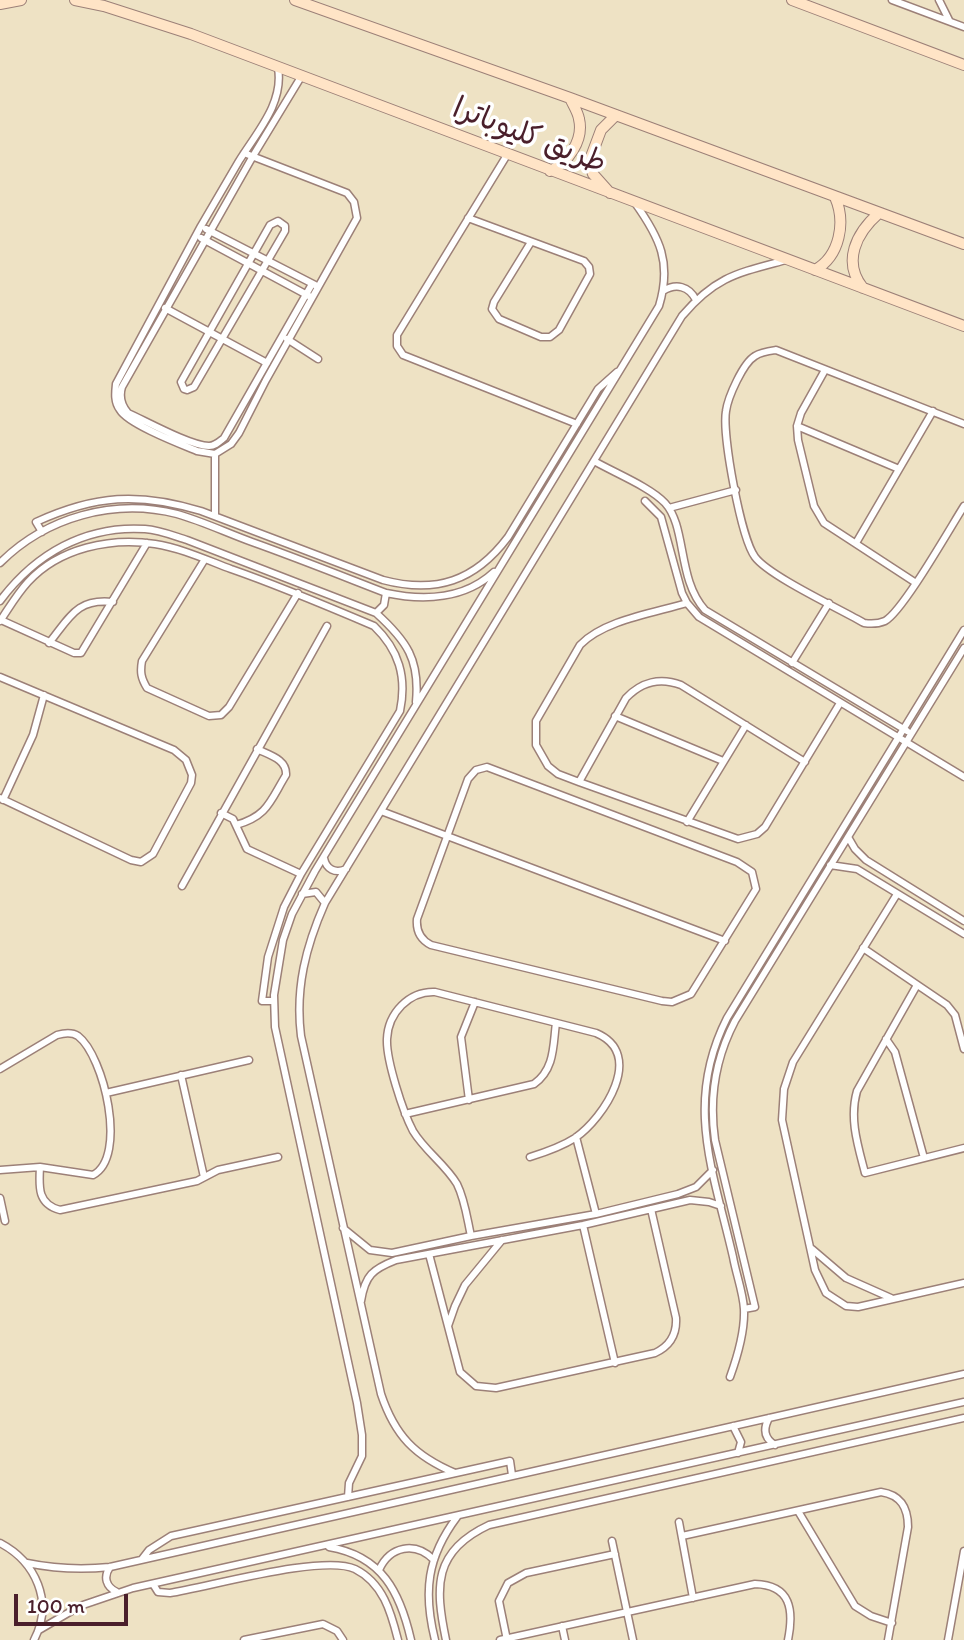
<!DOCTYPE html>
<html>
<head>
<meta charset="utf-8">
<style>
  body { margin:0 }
  #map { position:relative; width:964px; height:1640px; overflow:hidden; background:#eee2c4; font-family:Itim,sans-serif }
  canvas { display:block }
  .scale { position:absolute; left:14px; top:1594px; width:114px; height:32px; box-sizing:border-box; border:4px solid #4a1f2b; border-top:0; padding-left:9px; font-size:21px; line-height:24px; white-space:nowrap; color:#4a1f2b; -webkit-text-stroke:5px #fff; paint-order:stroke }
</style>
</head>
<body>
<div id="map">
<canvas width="964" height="1640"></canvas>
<div class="scale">100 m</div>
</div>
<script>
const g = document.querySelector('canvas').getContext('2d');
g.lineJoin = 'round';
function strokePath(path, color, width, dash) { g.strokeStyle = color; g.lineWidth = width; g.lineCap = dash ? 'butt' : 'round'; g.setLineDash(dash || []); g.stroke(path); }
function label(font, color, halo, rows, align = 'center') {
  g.font = font + ' Itim,"Playpen Sans Arabic",sans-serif'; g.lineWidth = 7; g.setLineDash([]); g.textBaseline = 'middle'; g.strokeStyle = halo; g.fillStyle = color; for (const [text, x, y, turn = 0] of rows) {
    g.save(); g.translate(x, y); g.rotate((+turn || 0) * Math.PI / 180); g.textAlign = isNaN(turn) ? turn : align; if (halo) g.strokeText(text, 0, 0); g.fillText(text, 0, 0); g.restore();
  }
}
const street = new Path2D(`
  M892,0L964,27
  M939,0L949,20
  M301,77L253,156L122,387C119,397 121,405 128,413C146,421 191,446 209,446C215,446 219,442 224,438L312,284
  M244,153L347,193L354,202L357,218L266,380L239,433L231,444L215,454L197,451C180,444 128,424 120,410C114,402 115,393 116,384L201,226L239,161C257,132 284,103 278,68
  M507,155L397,335V346L403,355L577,424
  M468,218L584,261L589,267L590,274L559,330L550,337H541L499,319L492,309L494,302L531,242
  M278,221L285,226V231L194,387L187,390L184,389L181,382L270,225Z
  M206,229L315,285
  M201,238L309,296
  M663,291C676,283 689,286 696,300
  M165,308L267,363
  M287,339L318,359
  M825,370L801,413L797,426L798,440L814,506L824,523L916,583
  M964,424L776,350C769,351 761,352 755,356C743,363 728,397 726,411C722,435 741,538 755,557C769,576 840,609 864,623C871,624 878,624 885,621C903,611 950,528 964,506
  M797,426L899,469
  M594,461C615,473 650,487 665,503C687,527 677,579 705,610L907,731
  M645,501L661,517L682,593L687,603L699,617L964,777
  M669,508L736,490
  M215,516V454
  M42,532L36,522C95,495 139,492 201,511L383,580C436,594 475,581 508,537L598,389L617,372
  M856,543L933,411
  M205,559L142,661C140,672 141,678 147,688L209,716L221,715L229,707L298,593
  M0,563C46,517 114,498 177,514C202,521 227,533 252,542C297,558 342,576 386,593C424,601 465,599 494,572
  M0,601C35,554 85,525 145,529C160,530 174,536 187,540L376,613C407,641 420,660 416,702
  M687,603C654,613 604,620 580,645L536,721V745L548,766L558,774L579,782L738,839L757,834L765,827L840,703
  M376,613L384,605L386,593
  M1,620L74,653H81L147,543
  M0,621C9,608 17,594 28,582C59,548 111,537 155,544C181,548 207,560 231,569C280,586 327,606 374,626C399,650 407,677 400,711L301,874L284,907L268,957L262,1001H274
  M49,643C70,617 77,598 113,602
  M792,663L829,603
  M0,677L174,750L186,760L192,775L191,783L153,854L141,862L131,860L0,798
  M615,716L723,761
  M487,767L737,862L752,872L756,889L691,994L672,1002L662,1001L431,945C421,940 416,931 417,919L468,779L476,770Z
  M579,782L626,698C641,682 660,677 681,685L805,762
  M3,800L33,735L44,695
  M381,811L725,941
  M221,813L233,819L247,849L301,874
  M687,822L746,725
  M236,825C268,816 270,801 286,775C287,759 269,755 257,749
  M848,837L855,849L866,860L964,921
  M324,858C326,869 335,874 346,869
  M830,865L857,869L964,934
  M182,886L327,626
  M302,894L316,892L325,903
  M897,894L793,1062L784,1089L782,1120L815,1270L826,1293L846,1306L858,1307L964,1283
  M863,948L947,1005L955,1015L964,1049
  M917,985L857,1091C849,1119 858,1146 865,1173L964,1148
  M886,1039L895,1052L924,1158
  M0,1069L57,1035C64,1033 72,1032 78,1036C104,1056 128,1157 93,1175L40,1167L0,1170
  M181,1075L204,1177
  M106,1093L249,1060
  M469,1100L461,1037L475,1002
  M405,1114L534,1084C555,1069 553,1045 556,1023
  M576,1137L596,1214
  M40,1167C39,1186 37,1204 60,1210L197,1181L218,1170L278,1157
  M0,1198L5,1221
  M583,1225L615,1363
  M343,1228L370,1250L392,1253L471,1236L596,1214L678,1194L696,1187L713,1170
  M471,1236C467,1218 465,1200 457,1184C445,1164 425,1151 413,1131C403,1112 386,1060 387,1039C388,1013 409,991 435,992L596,1033C646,1054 604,1118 575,1138C561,1147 546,1152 530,1157
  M812,1249L846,1278L891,1298
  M429,1254L460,1372L476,1386L496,1388L655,1353C670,1346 677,1335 676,1318L651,1209
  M361,1301C365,1275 373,1269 396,1260L583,1225L690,1200L709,1202L721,1206
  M744,1309L755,1307L715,1140C709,1098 715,1059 735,1021L964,648
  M448,1326L455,1306L465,1285L502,1240
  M730,1377C738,1355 745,1332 744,1309C743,1292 736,1274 733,1257C713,1170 684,1103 727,1018L964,630
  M769,1418C763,1429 764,1438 775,1445
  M733,1426L741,1442L738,1453
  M455,1473C415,1456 395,1436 381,1394L301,1036C295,988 306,946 325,903L682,316C716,276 738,273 786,260
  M348,1497L349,1483L362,1456V1435L357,1403L275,1027L274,995L283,940L292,914L315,871L659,306C672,263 660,238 635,203
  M798,1511L855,1606L871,1616L892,1623
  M679,1522L693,1598
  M682,1536L881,1492C901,1495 908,1508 908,1527L888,1640
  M612,1541L633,1640
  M0,1543C36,1562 54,1602 34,1640
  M329,1547C382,1556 400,1592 411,1640
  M142,1559L149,1550L171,1536L510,1461L512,1475
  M27,1563C56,1569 81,1570 110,1567L964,1374
  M110,1567C103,1577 106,1587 117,1592
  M379,1570C390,1546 415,1541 434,1560
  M153,1584L158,1592L170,1593C209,1587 323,1554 355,1569C383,1583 391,1612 398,1640
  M562,1626L565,1640
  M39,1630L80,1606L133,1588L964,1402
  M244,1640L323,1624L337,1631L343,1640
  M435,1640C423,1592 427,1557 457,1517
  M446,1640C435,1587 433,1551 489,1525L964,1418
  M500,1640L755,1584C791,1585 794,1610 788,1640
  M507,1640L499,1601L508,1583L526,1573L615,1554
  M948,1640L964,1551`);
const secondary = new Path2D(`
  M75,0L104,6L191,34L964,326
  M295,0L570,98L964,244
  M792,0L964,65
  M0,4L21,0
  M550,171C568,163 584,140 579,119C578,112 573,105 570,98
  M610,193L593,174L589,162L601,130L616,115
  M815,270C840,256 846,222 835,197
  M863,288C842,262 856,233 879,213`);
const streetNames = [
  ["طريق كليوباترا",529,137,21]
];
strokePath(street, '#9c8078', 9);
strokePath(secondary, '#9c8078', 12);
strokePath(street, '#fff', 6);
strokePath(secondary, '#ffe4c6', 10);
label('30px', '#4a1f2b', '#fff', streetNames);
</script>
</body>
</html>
